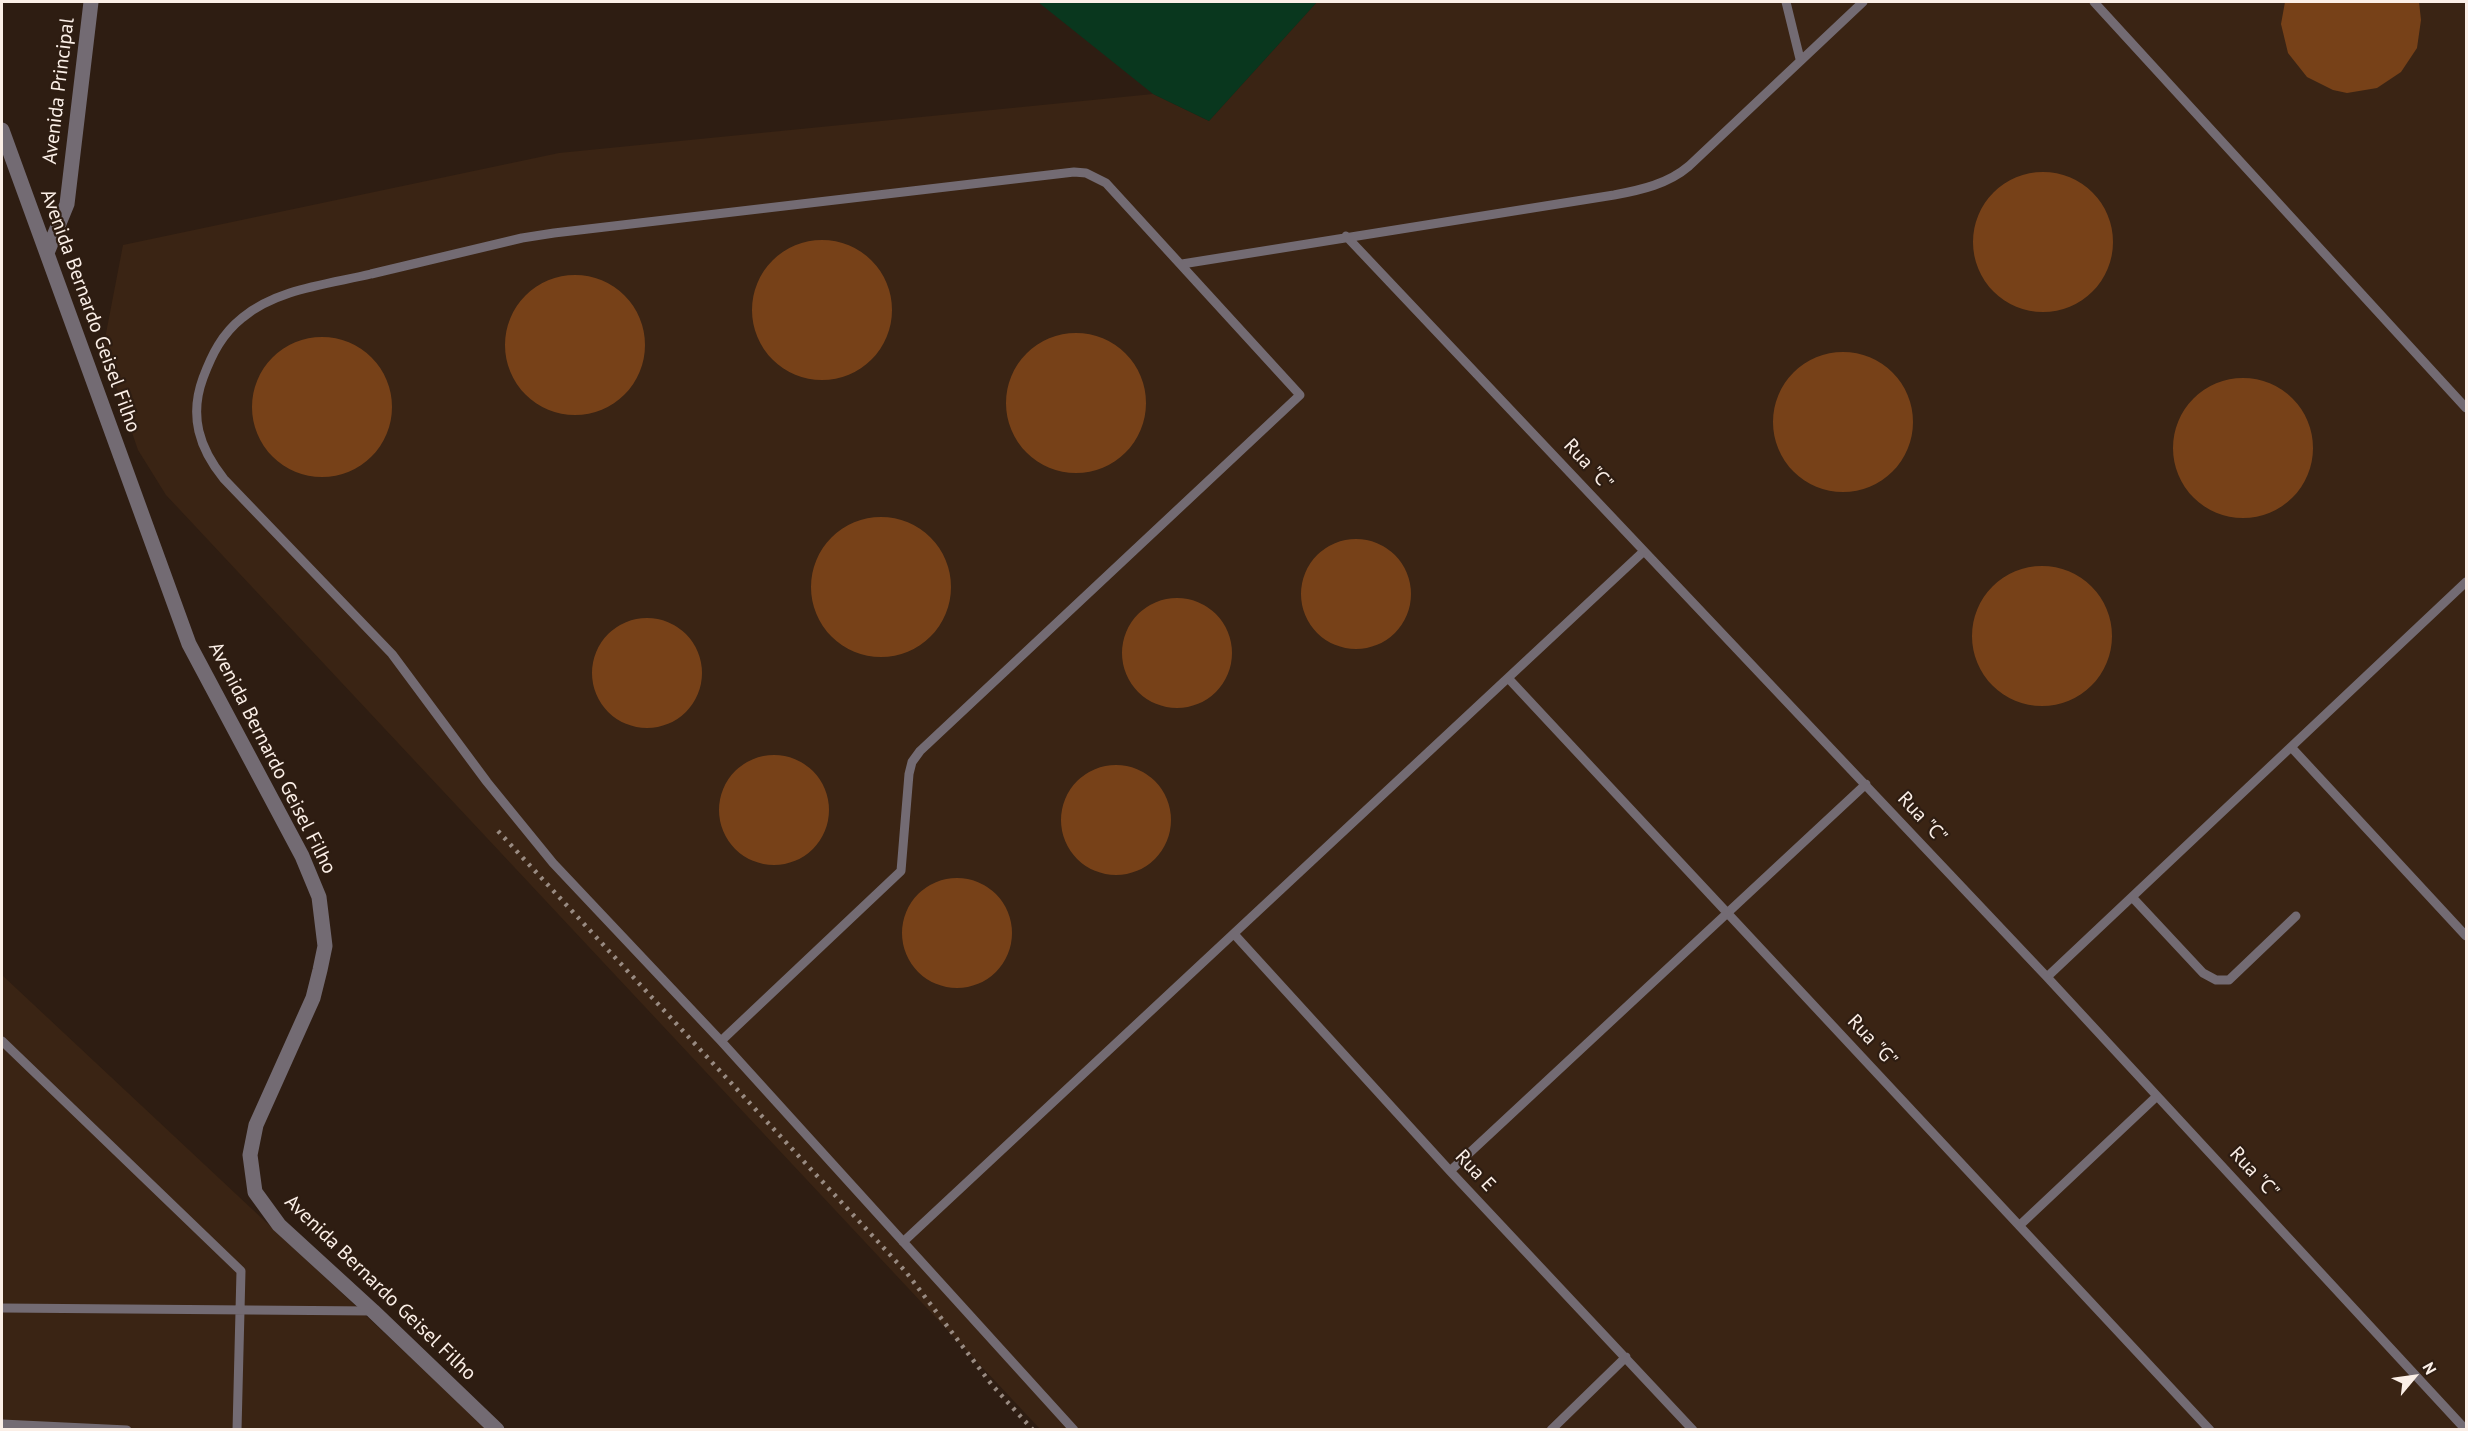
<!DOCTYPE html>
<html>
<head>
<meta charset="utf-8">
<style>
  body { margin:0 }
  #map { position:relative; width:2468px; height:1431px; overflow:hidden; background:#2e1d12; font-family:"PT Sans",sans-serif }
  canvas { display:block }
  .frame { position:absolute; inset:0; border:3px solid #fbefe7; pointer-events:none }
  .north { position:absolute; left:2384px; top:1347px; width:60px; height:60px; -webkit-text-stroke:4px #2e1d12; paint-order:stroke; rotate:61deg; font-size:16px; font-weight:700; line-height:24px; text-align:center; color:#fbefe7 }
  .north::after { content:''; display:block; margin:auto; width:21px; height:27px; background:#fbefe7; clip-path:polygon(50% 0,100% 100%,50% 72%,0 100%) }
</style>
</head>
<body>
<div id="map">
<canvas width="2468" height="1431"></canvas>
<div class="frame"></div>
<div class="north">N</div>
</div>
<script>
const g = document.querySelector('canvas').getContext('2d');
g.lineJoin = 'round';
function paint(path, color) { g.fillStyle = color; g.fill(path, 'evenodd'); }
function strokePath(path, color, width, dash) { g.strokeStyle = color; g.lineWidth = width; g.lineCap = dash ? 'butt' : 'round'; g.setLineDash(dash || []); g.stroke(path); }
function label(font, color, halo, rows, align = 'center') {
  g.font = font + ' "PT Sans",sans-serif'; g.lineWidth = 4.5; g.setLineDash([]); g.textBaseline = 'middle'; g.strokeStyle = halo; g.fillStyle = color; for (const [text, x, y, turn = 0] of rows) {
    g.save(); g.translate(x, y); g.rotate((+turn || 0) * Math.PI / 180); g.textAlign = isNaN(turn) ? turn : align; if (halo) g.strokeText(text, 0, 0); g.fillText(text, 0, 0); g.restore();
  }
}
const built = new Path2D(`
  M1317,2H2466V1429H1040L166,495L138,450L103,349L123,245L559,153L1153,94L1209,121Z
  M2,975L487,1429H2Z`);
const green = new Path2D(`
  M1038,2H1317L1209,121L1153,94Z`);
const building = new Path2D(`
  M2285,2H2419L2421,20L2417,48L2401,72L2377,88L2347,93L2333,90L2307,77L2288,53L2281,24Z
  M1973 242a70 70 0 1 1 140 0a70 70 0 1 1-140 0Z
  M752 310a70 70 0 1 1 140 0a70 70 0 1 1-140 0Z
  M505 345a70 70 0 1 1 140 0a70 70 0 1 1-140 0Z
  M1006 403a70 70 0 1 1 140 0a70 70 0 1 1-140 0Z
  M252 407a70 70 0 1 1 140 0a70 70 0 1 1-140 0Z
  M1773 422a70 70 0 1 1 140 0a70 70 0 1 1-140 0Z
  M2173 448a70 70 0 1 1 140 0a70 70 0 1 1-140 0Z
  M811 587a70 70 0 1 1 140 0a70 70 0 1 1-140 0Z
  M1301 594a55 55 0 1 1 110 0a55 55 0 1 1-110 0Z
  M1972 636a70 70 0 1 1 140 0a70 70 0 1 1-140 0Z
  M1122 653a55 55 0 1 1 110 0a55 55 0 1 1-110 0Z
  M592 673a55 55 0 1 1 110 0a55 55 0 1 1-110 0Z
  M719 810a55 55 0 1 1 110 0a55 55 0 1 1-110 0Z
  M1061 820a55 55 0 1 1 110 0a55 55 0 1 1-110 0Z
  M902 933a55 55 0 1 1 110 0a55 55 0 1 1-110 0Z`);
const service = new Path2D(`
  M1786,2L1800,59
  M2094,2L2466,408
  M1346,236L2047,977L2466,1430
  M1182,264L1614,195C1641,190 1668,184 1689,166L1863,2
  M1508,678L2210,1430
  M2291,747L2466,936
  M2132,897L2203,973L2216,980H2229L2296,916
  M1234,934L1450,1171L1693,1430
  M2047,977L2466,582
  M2,1041L241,1271L237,1430
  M721,1041L901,871L909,774L912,762L920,751L1300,395L1106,183L1086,173L1074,172L554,233L522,238C471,250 421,262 371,274C329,284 276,289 242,318C222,334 212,354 203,378C189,416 199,448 224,479L392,654L487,782L553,863L721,1041L1074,1430
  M1450,1171L1866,784
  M2020,1225L2157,1096
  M903,1242L1644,551
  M2,1308L373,1311
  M2,1424L127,1430
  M1551,1430L1626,1357`);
const minor = new Path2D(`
  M2,130L189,644L302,856L319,897L325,946L320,970L313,998L256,1125L250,1155L255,1192L279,1225L373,1311L497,1430
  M47,253L67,204L91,2`);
const rail = new Path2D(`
  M498,831L906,1272L992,1385L1033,1430`);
const streetNames = [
  ["Avenida Principal",59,91,-83],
  ["Avenida Bernardo Geisel Filho",90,311,70],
  ["Rua \"C\"",1588,465,47],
  ["Avenida Bernardo Geisel Filho",272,758,63],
  ["Rua \"C\"",1922,818,47],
  ["Rua \"G\"",1872,1041,47],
  ["Rua E",1475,1171,47],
  ["Rua \"C\"",2254,1173,47],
  ["Avenida Bernardo Geisel Filho",380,1288,44]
];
paint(built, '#3a2414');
paint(green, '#09371e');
paint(building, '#774118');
strokePath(service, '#736b73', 9);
strokePath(minor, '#736b73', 15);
strokePath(rail, '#998b82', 4.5, [3, 6]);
label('20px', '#fbefe7', '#2e1d12', streetNames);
</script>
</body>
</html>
